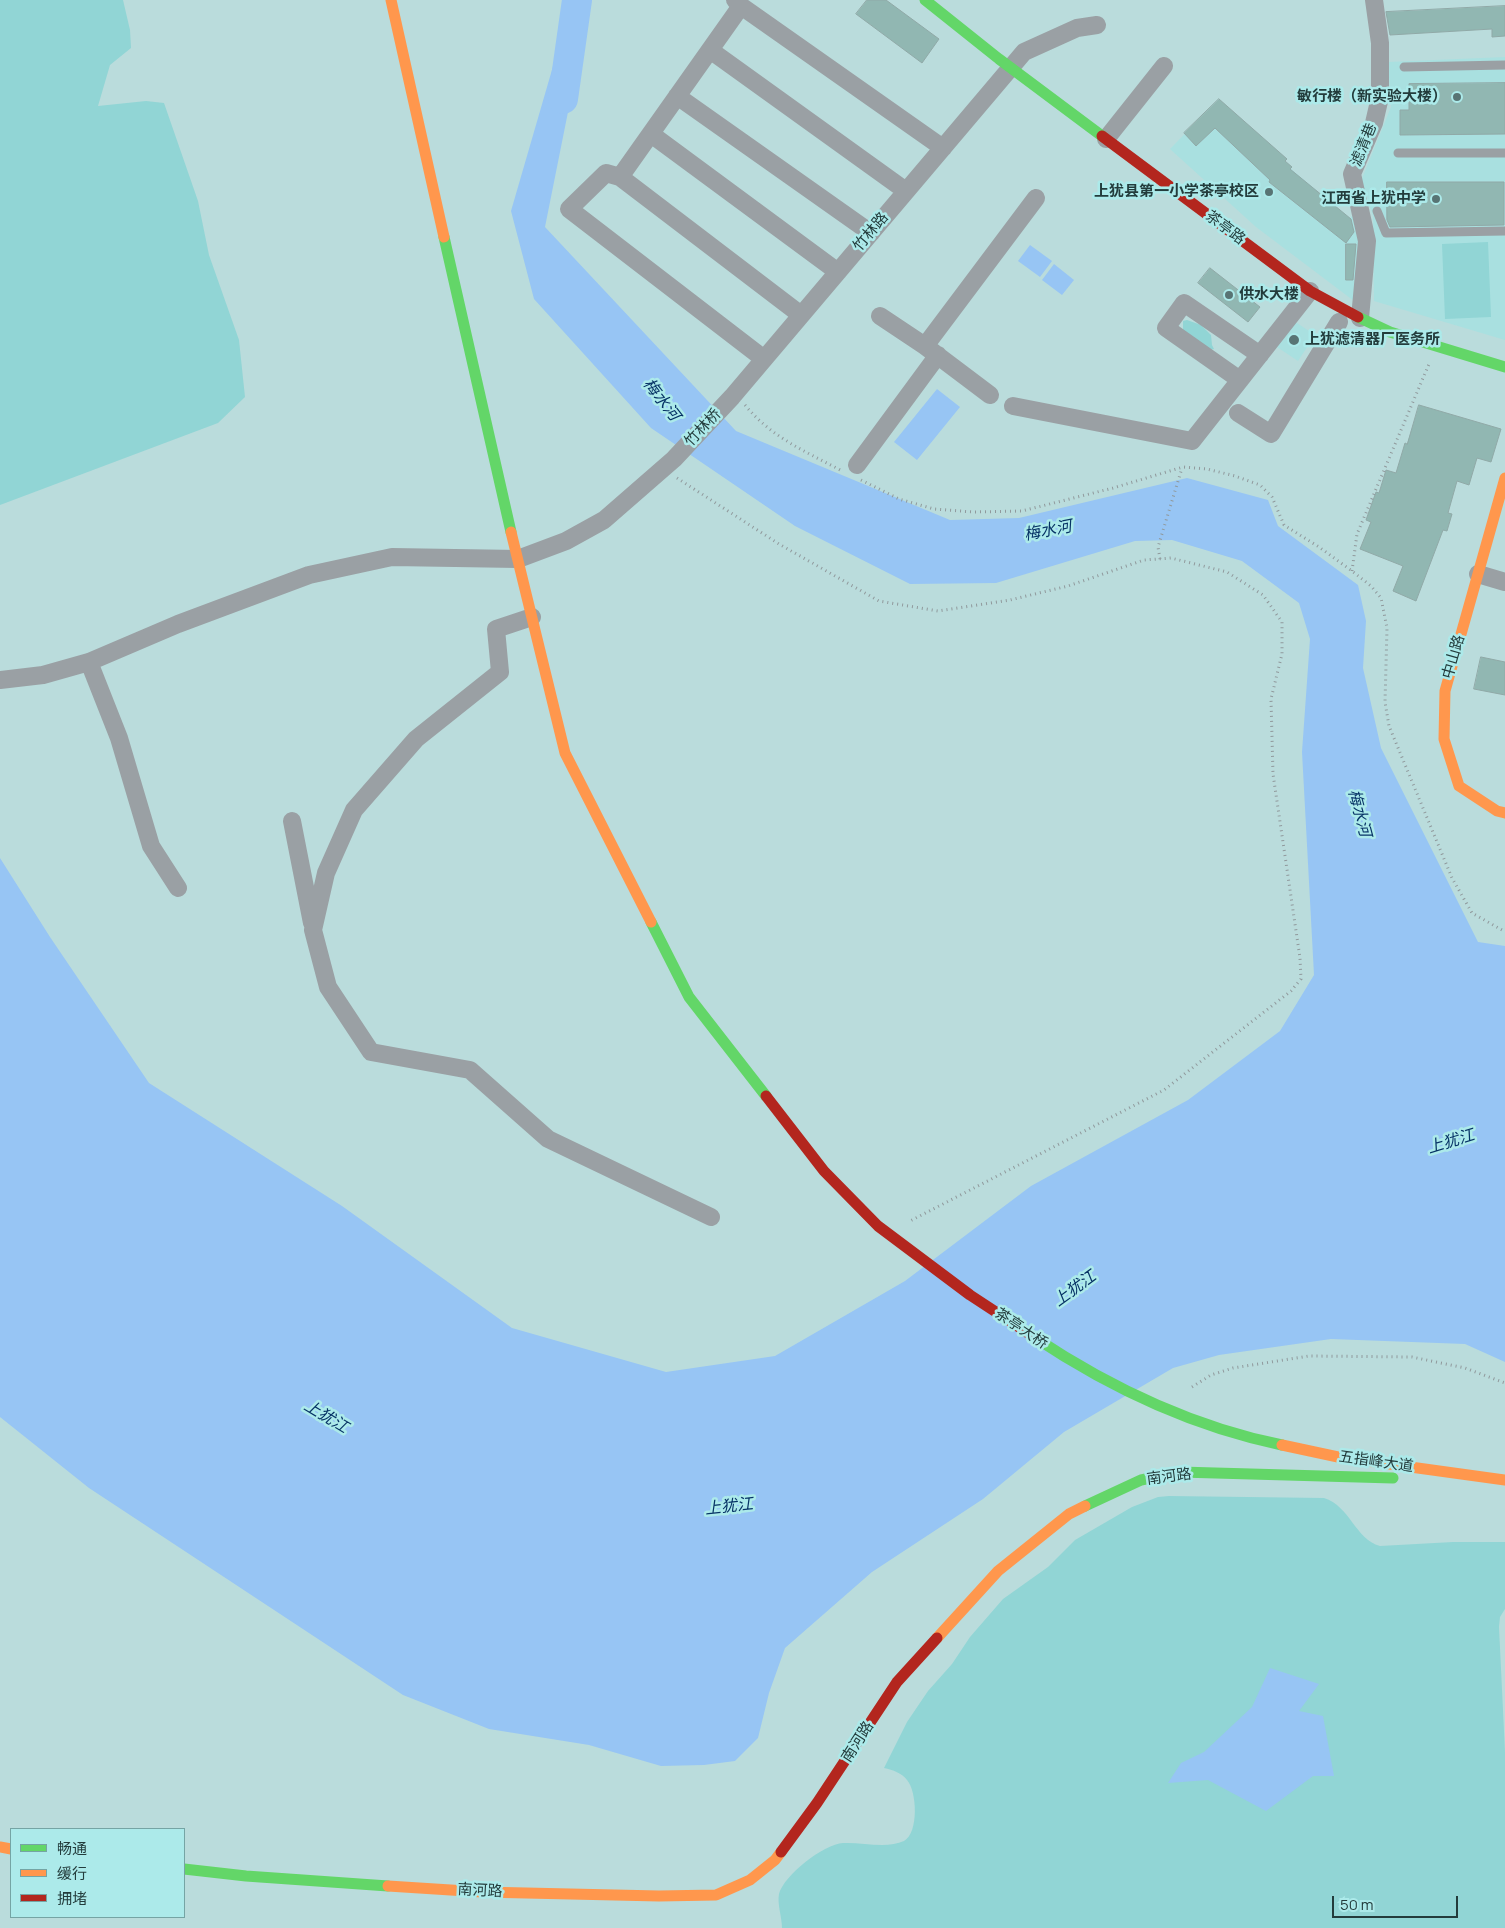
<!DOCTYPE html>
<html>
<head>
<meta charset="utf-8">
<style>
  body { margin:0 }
  #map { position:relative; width:1505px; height:1928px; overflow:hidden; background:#badcdc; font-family:Manrope,"Noto Sans SC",sans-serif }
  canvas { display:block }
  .legend { position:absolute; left:10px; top:1828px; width:175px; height:90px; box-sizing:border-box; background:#aceaea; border:1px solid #75a4a4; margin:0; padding:6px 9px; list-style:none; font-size:15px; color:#233c3c }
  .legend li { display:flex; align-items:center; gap:10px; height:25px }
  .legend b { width:25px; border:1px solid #75a4a4 }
  .scale { position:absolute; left:1332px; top:1896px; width:126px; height:22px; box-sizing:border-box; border:2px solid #233c3c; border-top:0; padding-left:6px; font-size:15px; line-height:18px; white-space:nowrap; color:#233c3c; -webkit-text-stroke:4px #aceaea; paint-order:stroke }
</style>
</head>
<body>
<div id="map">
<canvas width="1505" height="1928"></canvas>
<ul class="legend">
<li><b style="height:6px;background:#63d668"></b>畅通</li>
<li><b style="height:6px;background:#ff974d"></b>缓行</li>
<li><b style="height:6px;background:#b3261e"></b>拥堵</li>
</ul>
<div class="scale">50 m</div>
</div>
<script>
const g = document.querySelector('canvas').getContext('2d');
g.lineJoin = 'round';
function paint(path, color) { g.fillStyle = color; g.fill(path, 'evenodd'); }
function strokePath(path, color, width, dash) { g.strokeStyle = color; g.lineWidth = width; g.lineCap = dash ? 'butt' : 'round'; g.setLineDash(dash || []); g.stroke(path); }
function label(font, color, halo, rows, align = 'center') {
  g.font = font + ' Manrope,"Noto Sans SC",sans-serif'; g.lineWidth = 5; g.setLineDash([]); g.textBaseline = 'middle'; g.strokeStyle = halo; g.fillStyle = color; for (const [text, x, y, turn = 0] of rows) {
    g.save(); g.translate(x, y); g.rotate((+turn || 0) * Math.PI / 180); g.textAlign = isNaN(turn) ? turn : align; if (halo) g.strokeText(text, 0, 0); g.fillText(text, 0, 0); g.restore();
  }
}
const built = new Path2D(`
  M1505,57V340L1374,301L1373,216L1361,181L1391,107L1388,62Z
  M1219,99L1287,159L1285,161L1292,167L1291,169L1350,218L1352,216L1361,224L1358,304L1256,227L1170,149Z
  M1291,319L1315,335L1298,361L1274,345Z`);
const green = new Path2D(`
  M0,0H123L130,30L131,48L110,65L98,106L146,101L164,103L198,201L209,255L239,340L245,397L218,423L0,505Z
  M1488,242L1491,317L1445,319L1442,244Z
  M1187,320L1201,325L1211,335L1212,345L1214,349L1209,350L1183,330V321Z
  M1169,1496L1324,1498C1350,1506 1355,1539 1380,1546L1453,1542H1505V1609L1500,1617L1499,1627L1505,1752V1928H782C782,1917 777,1904 779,1894C784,1875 824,1844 843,1843C862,1842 887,1849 904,1841C919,1833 917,1791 907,1780C902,1773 893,1770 884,1768L907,1722L928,1691L952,1664L970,1637L1003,1599L1048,1567L1075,1540L1132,1507L1158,1497Z`);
const water = new Path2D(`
  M556,56L578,62L545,227L736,431L950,520L1019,518L1187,478L1268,500L1278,526L1358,585L1366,621L1363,668L1381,748L1478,942L1505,946V1362L1465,1344L1331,1339L1219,1355L1173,1368L1064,1432L983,1499L872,1572L785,1648L769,1693L758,1738L735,1761L704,1765L661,1766L589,1745L489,1729L403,1695L89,1488L0,1417V858L50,937L149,1083L342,1206L512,1328L666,1372L775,1356L905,1281L1031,1186L1188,1100L1280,1031L1314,975L1302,752L1310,639L1299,603L1242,561L1172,540L1135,541L996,583L910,584L795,526L651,428L534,299L511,211Z
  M1030,245L1052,261L1040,277L1018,261Z
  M1054,264L1074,280L1062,295L1042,280Z
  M937,389L960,407L917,460L894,442Z
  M1270,1668L1319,1684L1299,1711L1323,1716L1334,1776H1313L1266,1811L1208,1780L1168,1783L1181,1763L1204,1752L1252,1707Z`);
const river = new Path2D(`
  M563,99L577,0`);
const building = new Path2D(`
  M867,0H886L939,39L922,63L856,14Z
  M1505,6V36L1492,37V29L1390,35L1386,12Z
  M1505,83V134L1400,135V110H1409V84Z
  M1219,99L1287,159L1285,161L1292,167L1290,169L1351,219L1354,232L1346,243L1269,182L1270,180L1215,128L1196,146L1184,133Z
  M1387,182H1504V225L1390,227L1387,220Z
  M1346,244H1356L1353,280H1346Z
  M1210,268L1260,307L1248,322L1198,283Z
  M1419,405L1501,429L1491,462L1477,458L1469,485L1457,481L1448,513L1452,514L1447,531L1443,530L1416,601L1393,591L1403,566L1360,549L1371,522L1366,520L1376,492L1379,493L1386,470L1396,473L1405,443L1407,444Z
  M1481,657L1505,662V695L1474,689Z`);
const path = new Path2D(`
  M745,405C772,438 805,451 842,471
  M677,478L779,544L879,601L938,611L1010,600L1068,586L1144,560L1171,558L1227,572L1263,595L1282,622V654L1271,699L1273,774L1300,958L1301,979L1291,991L1164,1090L908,1222
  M861,480L899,499L934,509L973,512L1022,511L1113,488L1183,467L1207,469L1235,476L1260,485L1272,497L1284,525L1319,547L1352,571L1371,586L1381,598L1387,628L1385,702L1389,726L1452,878L1472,913L1502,930H1505
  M1160,559L1158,547L1182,468
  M1352,571L1357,534L1429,364
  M1192,1387L1211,1375L1233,1368L1309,1356L1412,1357L1465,1368L1505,1383`);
const lane = new Path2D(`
  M1404,67L1505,65
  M1398,153H1505
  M1377,211L1386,233L1505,231`);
const street = new Path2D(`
  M735,0L741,6L620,177L606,173L569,209L764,359
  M741,6L943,148
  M710,50L906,191
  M677,96L871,233
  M651,134L838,272
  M1106,139L1164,66
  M620,177L801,315
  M880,316L925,346
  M1360,318L1367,241L1352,174L1374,123L1380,97V43L1374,0
  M1240,380L1166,328L1184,303L1260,355
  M990,395L925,346L1036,198
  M1013,406L1192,441L1310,291
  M1238,413L1271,434L1339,322
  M857,465L938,355
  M1478,574L1505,582
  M532,617L496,629L500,672L416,739L354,810L326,873L313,930L328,987L371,1052L470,1070L548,1139L711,1217
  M89,662L119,738L151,846L178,888
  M0,680L43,675L89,662L178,624L309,575L392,557L518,559L566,541L604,520L674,459L732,397L1024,52L1077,28L1097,25
  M292,821L312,923`);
const fast = new Path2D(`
  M925,0L999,59L1102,136
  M444,237L511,532
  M1358,317L1390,332L1505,367
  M651,922L689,997L766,1096
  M1034,1337C1109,1387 1194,1427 1282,1445
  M1085,1506L1141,1480L1180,1472L1393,1478
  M184,1869L246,1876L388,1886`);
const slow = new Path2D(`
  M391,0L444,237
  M1505,478L1445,691L1444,739L1459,786L1497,811L1505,813
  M511,532L565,753L651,922
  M1282,1445L1338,1457L1505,1480
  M937,1638L998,1571L1069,1514L1085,1506
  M0,1847L11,1849
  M388,1886L482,1892L659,1896L716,1895L750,1880L775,1860L781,1852`);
const jam = new Path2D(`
  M1102,136L1310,291L1358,317
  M766,1096L824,1171L878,1226L970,1295L1034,1337
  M781,1852L817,1803L897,1682L937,1638`);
const markers = [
  [1457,97,5,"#587474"],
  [1269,192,5,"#587474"],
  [1436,199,5,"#587474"],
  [1229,295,5,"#587474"],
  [1294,340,6,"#587474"]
];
const poiNames = [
  ["敏行楼（新实验大楼）",1447,97],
  ["上犹县第一小学茶亭校区",1259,192],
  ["江西省上犹中学",1426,199],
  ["供水大楼",1239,295,"left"],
  ["上犹滤清器厂医务所",1305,340,"left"]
];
const streetNames = [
  ["滤清巷",1364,145,-68],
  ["茶亭路",1225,228,37],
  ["竹林路",871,232,-50],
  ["竹林桥",703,428,-47],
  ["中山路",1454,657,-74],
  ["茶亭大桥",1021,1329,34],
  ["五指峰大道",1376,1462,8],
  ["南河路",1169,1477,-7],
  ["南河路",858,1742,-57],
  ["南河路",480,1891,3]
];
const waterNames = [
  ["梅水河",661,400,52],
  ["梅水河",1048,531,-11],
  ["梅水河",1359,813,75],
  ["上犹江",1451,1142,-17],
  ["上犹江",1075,1289,-36],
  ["上犹江",326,1417,31],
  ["上犹江",729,1507,-6]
];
paint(built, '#a9e0e0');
paint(green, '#91d5d5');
paint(water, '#97c5f4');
strokePath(river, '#97c5f4', 30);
paint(building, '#91b7b2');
strokePath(building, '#90a9a7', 1);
strokePath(path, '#90999c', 3, [1, 4]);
strokePath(lane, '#9aa0a4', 9);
strokePath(street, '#9aa0a4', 18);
strokePath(fast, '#63d668', 11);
strokePath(slow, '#ff974d', 11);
strokePath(jam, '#b3261e', 11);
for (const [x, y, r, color] of markers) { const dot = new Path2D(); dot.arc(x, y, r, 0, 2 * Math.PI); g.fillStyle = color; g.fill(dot); strokePath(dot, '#aceaea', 2); }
label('bold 15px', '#233c3c', '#aceaea', poiNames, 'right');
label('15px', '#233c3c', '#aceaea', streetNames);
label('italic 16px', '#063265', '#aceaea', waterNames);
</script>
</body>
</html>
